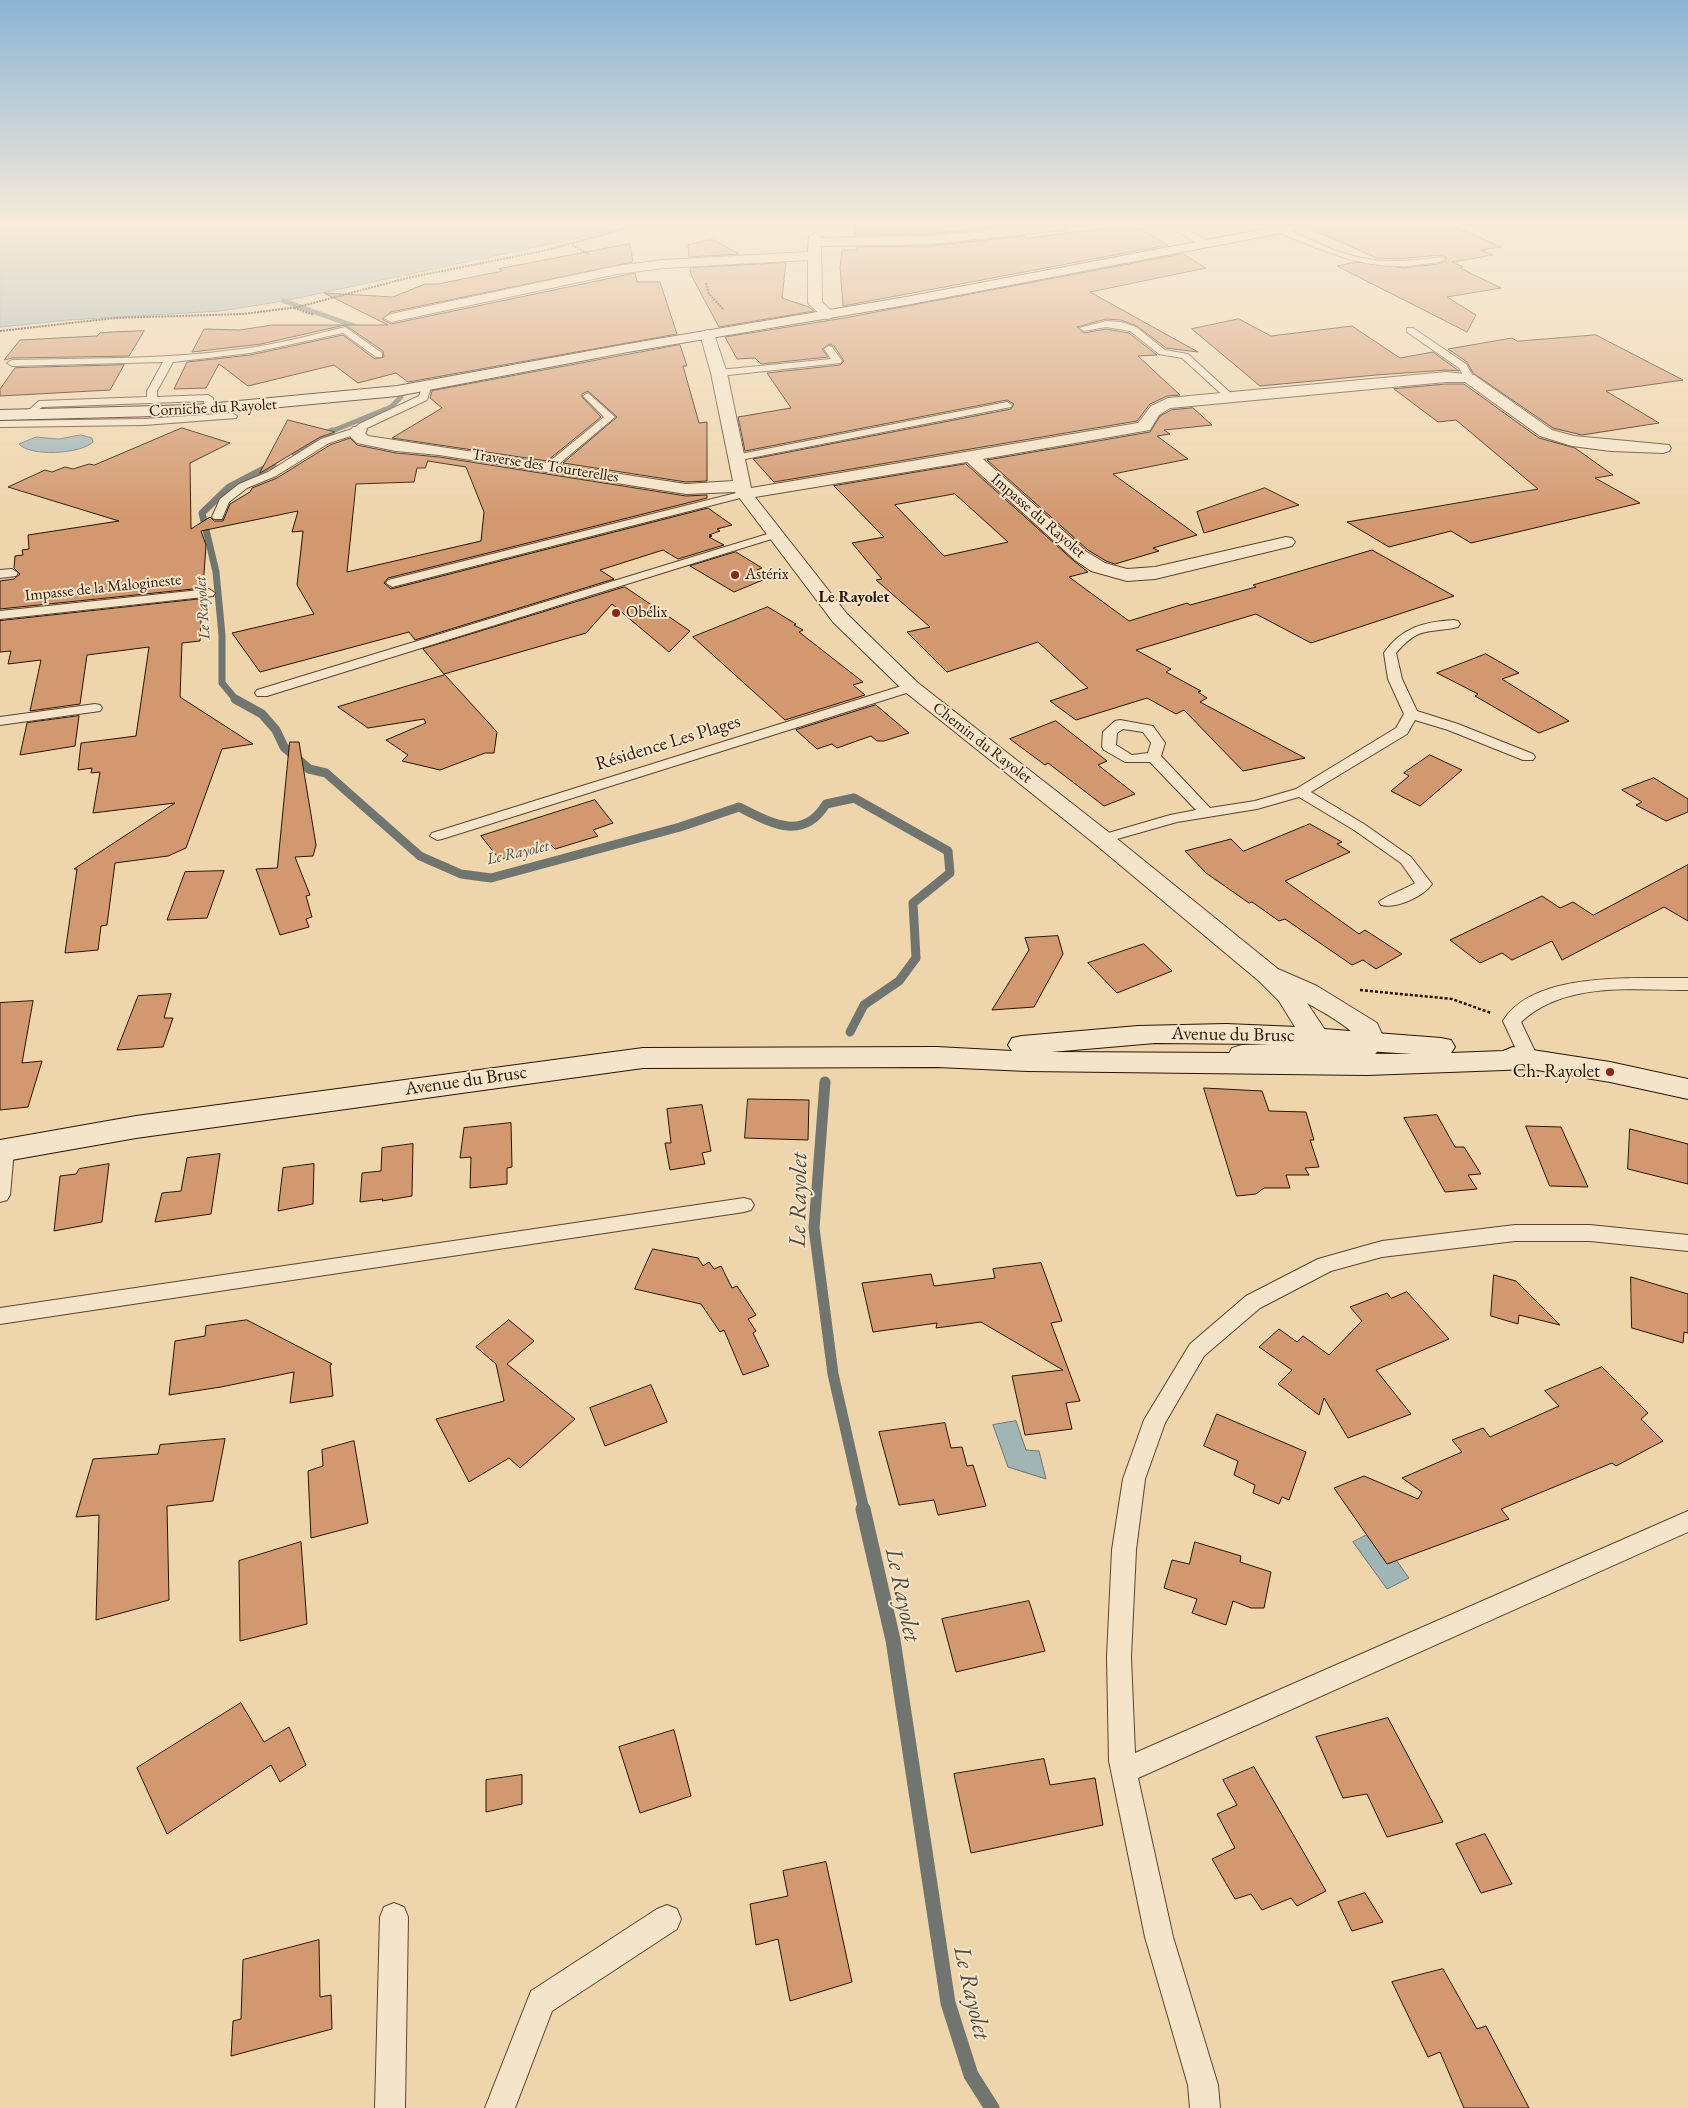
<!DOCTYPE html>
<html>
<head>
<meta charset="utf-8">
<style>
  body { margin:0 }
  canvas { display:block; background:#eed5ac }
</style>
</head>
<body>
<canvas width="1688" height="2108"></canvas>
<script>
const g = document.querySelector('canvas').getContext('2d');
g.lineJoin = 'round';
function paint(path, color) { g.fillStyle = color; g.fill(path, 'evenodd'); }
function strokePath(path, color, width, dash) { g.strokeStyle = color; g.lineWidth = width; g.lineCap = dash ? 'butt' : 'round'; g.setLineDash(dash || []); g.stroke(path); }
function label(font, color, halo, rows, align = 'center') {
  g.font = font + ' "EB Garamond",serif'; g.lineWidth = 4; g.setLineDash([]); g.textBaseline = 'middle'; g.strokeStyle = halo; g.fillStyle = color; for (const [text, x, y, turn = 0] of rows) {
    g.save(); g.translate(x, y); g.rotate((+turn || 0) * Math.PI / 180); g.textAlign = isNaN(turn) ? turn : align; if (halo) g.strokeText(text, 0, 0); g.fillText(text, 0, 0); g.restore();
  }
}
const water = new Path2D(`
  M0,226H633L284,301L220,311L68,320L0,327Z
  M81,435L92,438L93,442C81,454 30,457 19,444L36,437L58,439Z
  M1016,1421L1026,1450L1039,1451L1046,1479L1008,1467L993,1425Z
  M1375,1531L1409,1578L1387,1589L1353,1542Z`);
const streamFar4 = new Path2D(`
  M284,301L368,331
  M330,432L391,407L401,397`);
const streamFar3 = new Path2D(`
  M294,452L332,431
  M237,701L222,683V635L216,572L202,513L229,487L273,464`);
const streamFar2 = new Path2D(`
  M235,699L262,714L276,730L284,747L309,769L326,773L420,856L461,874L491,878L680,827L739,807C771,823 803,842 826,804L854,798L948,851L950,873L913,903L916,958L899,981L864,1005L850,1032`);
const streamFar1 = new Path2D(`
  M825,1082L814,1228L833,1374L864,1510`);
const stream = new Path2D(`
  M863,1509L893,1640L948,2003L971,2075L992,2108`);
const building = new Path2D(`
  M856,226H997V227L930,234L856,235Z
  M1126,226L1132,230L1141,229L1168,245L843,306L840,267L842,250H857V247L930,246L1024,236L1027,238Z
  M1305,226H1453L1501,247L1481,250L1493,255L1452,262L1463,267L1460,268L1501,288L1447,297L1476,315L1467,332L1337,266L1356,262L1403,268L1438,264L1446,261V257L1441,255L1399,259L1377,258Z
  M709,240H714L739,254L689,257L688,245Z
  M630,244L633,262L391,312L382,319L391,324L635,273L637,282H660L677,334L408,382L396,373L358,383L334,365L248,386L219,364L206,388L174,389L187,362L250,355L343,335L375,359L384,357L383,351L345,325L261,344L192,352L204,329L240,330L272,325H388L324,293L393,297L425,284H438L502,271L499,269Z
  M1183,254L1206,268L1090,292L1198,352L1166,348L1137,326L1121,320L1106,319L1077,327L1084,333L1106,329L1129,333L1157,355L1138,356L1180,395L1167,396L1150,404L1137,421L774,482L753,459L1011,409L1014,404L1007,400L745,451L738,417L791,408L767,373L840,365L844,361L834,346L830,344L822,349L828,357L761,364L755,358L737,359L725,337L844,318Z
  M786,263L782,298L809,307L814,311L719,327L691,275L690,268Z
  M1239,319L1271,336L1352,326L1400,358L1433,352L1459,371L1446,370L1376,375L1260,386L1192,329Z
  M144,331L129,356L12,358L4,360L20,340L97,336L100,333L112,332Z
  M1596,335L1683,380L1606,391L1659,423L1582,435L1553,428L1473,373L1467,362L1448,349L1512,338L1517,341Z
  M680,345L687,366H683L699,423L707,422V481L686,482L563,463L617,417L588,391L582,394V397L601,417L547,461L392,438L442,408L430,398L432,391Z
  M124,365L110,390L0,396V389L15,368Z
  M1446,384H1464L1539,438L1575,448L1613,475L1595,478L1640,503L1471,543L1451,531L1389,547L1347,522L1538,489L1456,420L1438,422L1394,389Z
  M1193,408L1212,425L1164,430L1170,434L1157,436L1188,459L1113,474L1197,535L1153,548L1159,551L1115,564L1106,561L1088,550L987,460L1150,432L1160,416L1171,410Z
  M288,420L335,432L320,437L260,473Z
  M182,428L230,443L190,463L191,529L210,517L214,521H223L230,504L250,492L252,488L277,478L330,445L350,438L357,445L396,453L439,457L686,496L707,495V498L388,578L384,583L391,589L708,508L732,525L717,529L720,531L709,535L712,536L709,537L724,545L678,559L663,550L600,570L614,579L415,640L409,632L260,672L232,633L314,614L297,585L303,531L292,532L298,511L201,531L206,545L203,588L0,609V581L14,579L20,574L14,568L15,556L23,555L22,550L29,549L28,535L119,521L8,487L45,470L52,472L65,467L73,469L89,464L94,465ZM428,461L466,467L484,512L481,541L347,572L356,484L414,482L417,468H425Z
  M966,464L1074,561L1088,572L1069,577L1129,621L1187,603L1190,605L1256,587L1253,585L1372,550L1454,596L1311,643L1256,614L1136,650L1171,669L1166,672L1201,691L1198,692L1207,698L1200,702L1305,758L1243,771L1184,710L1176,714L1147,698L1076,720L1050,701L1088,688L1038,642L947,672L907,632L930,627L876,580L882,579L852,543L884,537L834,486ZM955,494L1008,542L944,556L895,505Z
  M1265,488L1299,505L1204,533L1197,512Z
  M736,552L762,568L757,570L770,577L734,592L690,566Z
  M625,587L690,631L669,652L612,604L586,633L444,674L423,649Z
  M202,599L200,641L182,643L180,697L253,744L222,749L186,848L168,856L115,863L107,925L101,926L98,950L65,953L77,869H74L175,803L93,813L100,772L91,773L92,768L78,770L81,743L136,736L149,647L87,655L80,704L30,711L41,660L8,664L11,651L0,652V621Z
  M768,607L796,624L794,625L803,630L799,632L863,682L853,685L865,695L785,720L693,637Z
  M1486,654L1519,673L1502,679L1569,721L1539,733L1475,696L1478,694L1437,673Z
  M445,675L497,732L494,753H485L440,770L402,761L408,755L386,740L426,723L424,719L368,728L338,707Z
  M876,705L909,733L884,741H877L871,736L837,748L832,744L817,749L796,730Z
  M79,716L75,746L20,755L27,723Z
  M1056,721L1107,761L1098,765L1135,794L1104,806L1048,763L1045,765L1010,739Z
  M290,742H299L316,845L313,856L295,857L310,895L306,896L312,917L306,919L309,927L280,935L256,869L277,868Z
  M1430,755L1462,770L1420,806L1391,791L1409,776L1404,773Z
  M1654,778L1688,799V812L1666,821L1636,805L1642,802L1622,790Z
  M595,800L613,823L593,830L598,836L555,849L550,844L500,860L481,836Z
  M1310,824L1342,842L1337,844L1350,852L1285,881L1359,934L1365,930L1402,954L1376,969L1363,960L1352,965L1285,919L1279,921L1252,902L1249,903L1206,873L1185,851L1231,839L1243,851Z
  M1688,865V921L1664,907L1562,960L1552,941L1512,960L1502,953L1480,963L1450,940L1542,896L1560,908L1573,902L1593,915Z
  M224,871L207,918L167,920L185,872Z
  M1058,936L1063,954L1034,1007L992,1010L1029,950L1025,938Z
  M1144,944L1172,971L1117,993L1088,963Z
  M171,994L164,1018H173L163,1047L117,1050L138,996Z
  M33,1001L22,1063L42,1061L28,1107L0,1110V1003Z
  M1204,1088L1262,1091L1269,1111L1306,1112L1314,1140H1310L1319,1167L1305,1168L1309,1175H1286L1290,1188H1264L1256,1194L1237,1196Z
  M748,1099L809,1100L808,1140L745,1138Z
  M702,1105L711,1151L702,1153L705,1164L670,1170L665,1143H671L667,1109Z
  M1437,1115L1455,1147H1464L1481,1174L1468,1175L1477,1189L1445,1192L1404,1118Z
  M511,1123L512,1167L507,1168V1184L470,1188L471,1157L460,1158L464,1128Z
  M1526,1126L1561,1127L1588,1187L1550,1186Z
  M1630,1129L1688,1144V1184L1628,1169Z
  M413,1144L412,1196L382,1201L383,1199L360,1202L362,1173L381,1171L382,1148Z
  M220,1154L211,1214L155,1222L162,1193L181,1191L187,1158Z
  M109,1164L102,1222L54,1231L60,1176L76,1174L79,1169Z
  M314,1164L313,1204L278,1211L283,1168Z
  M653,1249L698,1258L703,1266L709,1262L714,1269L721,1266L732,1288L737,1286L756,1315L748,1319L756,1331L753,1333L769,1366L743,1375L724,1330L720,1332L701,1304L635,1289Z
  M1041,1263L1062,1321L1051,1323L1080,1401L1066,1403L1072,1429L1025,1435L1012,1376L1063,1370L981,1322L936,1328L937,1323L873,1332L862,1283L931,1274L934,1286L995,1278L993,1269Z
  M1494,1275L1516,1281L1560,1325L1519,1315L1518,1324L1491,1316Z
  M1631,1277L1688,1294V1333L1684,1332L1683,1343L1632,1328Z
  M1407,1292L1449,1339L1376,1370L1411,1414L1348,1438L1324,1398L1319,1415L1278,1384L1292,1370L1259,1347L1279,1329L1297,1342L1303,1336L1329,1355L1362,1321L1350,1307L1387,1293L1391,1298Z
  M247,1320L332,1364L330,1365L333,1396L290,1403L294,1372L221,1387L169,1395L175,1341L205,1336L206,1326Z
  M509,1320L534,1341L507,1364L575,1419L520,1468L509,1458L469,1482L436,1419L504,1401L496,1364L476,1347Z
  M1602,1367L1648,1413L1641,1419L1663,1441L1616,1466L1612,1463L1501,1509L1509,1519L1387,1564L1334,1488L1364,1476L1418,1499L1422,1492L1402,1478L1462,1452L1452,1440L1483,1428L1490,1437L1559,1406L1545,1391Z
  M651,1385L667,1422L605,1446L590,1408Z
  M1217,1414L1306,1452L1289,1500L1282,1497L1279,1504L1253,1493L1255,1485L1234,1475L1238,1461L1204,1446Z
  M945,1423L951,1448L962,1447L967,1466L973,1465L986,1506L938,1515L934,1500L899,1505L879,1432Z
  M225,1439L213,1501L167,1506L169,1600L96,1620L99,1515L76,1517L93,1459L158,1454L160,1445Z
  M354,1441L368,1523L311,1538L308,1471L323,1466L322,1450Z
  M301,1542L307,1624L240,1641L239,1561Z
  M1195,1542L1241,1556L1240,1562L1271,1572L1264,1608H1251L1233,1601L1226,1625L1192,1613L1197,1599L1164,1588L1172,1560L1189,1564Z
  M1029,1601L1045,1651L956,1672L942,1619Z
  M241,1703L264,1742L289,1727L306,1765L280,1782L271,1765L167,1834L137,1768Z
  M1388,1718L1443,1822L1387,1837L1367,1794L1343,1798L1316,1737Z
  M674,1730L691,1796L640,1813L619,1747Z
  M1044,1759L1050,1785L1095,1778L1103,1825L971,1853L954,1774Z
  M1254,1767L1326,1891L1297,1906L1291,1898L1262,1910L1251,1894L1235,1899L1212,1859L1235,1848L1217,1814L1237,1805L1223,1780Z
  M522,1775V1804L486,1812V1780Z
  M1485,1834L1512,1884L1481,1893L1456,1844Z
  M826,1862L852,1982L790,2001L778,1939L756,1945L750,1904L788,1896L783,1871Z
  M1365,1893L1383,1922L1352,1931L1338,1902Z
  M319,1940L320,1997L331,1995L332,2029L231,2056L233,2021L241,2019L243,1960Z
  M1443,1969L1477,2029L1486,2026L1529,2108H1464L1440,2052L1428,2057L1392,1982Z`);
const pathFar1 = new Path2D(`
  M572,245L589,254
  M706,283L709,294L724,310
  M294,308L314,315
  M0,331L115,318L243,314L298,307L407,278L543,251L635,226`);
const path = new Path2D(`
  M1360,990L1452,999L1491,1013`);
const lane = new Path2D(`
  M1278,227C1296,232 1314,242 1331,249C1371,264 1400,263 1441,257L1445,259C1440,263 1430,263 1423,264C1369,273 1324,251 1275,231L1274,229Z
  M1106,321L1121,322L1136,327L1165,350L1188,354L1236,398L1228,400L1182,358L1159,354L1130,331L1106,327L1084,331L1079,328Z
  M345,327L382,353V357H376L343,333L250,353L173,362L157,391V397L208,395L213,398L214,405L209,408L205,407L204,401L42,407L28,418L23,415L39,401L147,397V391L163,362L12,366L7,363L12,360C86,358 160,360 233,350C271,346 308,336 345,327Z
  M1407,328H1413L1466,364L1474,378L1472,380H1466L1459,368L1407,332Z
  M829,346L832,347L842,361L840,363L719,376L714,373L719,370L831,359L824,349Z
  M423,385L431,387L427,400L367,428L363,432L329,443L276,476L247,488L229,502L222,519H214L212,517L220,499L239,484L268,472L321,439L355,428L359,424L419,396Z
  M588,393L615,417L553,469H545V465L604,417L583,396Z
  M1007,402L1012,405L1011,407L735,461L730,458L735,455Z
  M232,413L237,416L236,418L144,425L0,427V421L144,419Z
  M744,491L748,492V496L392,587L386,583L388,580Z
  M774,532L778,533V537L267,696H257L255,693L257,690Z
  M12,569L18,573L16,576L0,578V570Z
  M209,589L215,593L213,596L0,619V611Z
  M1454,620L1458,621L1460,624L1458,627C1428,634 1420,625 1396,653L1402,679L1417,711L1458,724L1533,754L1535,757L1533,760H1523L1448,730L1415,720L1407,734L1311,792L1364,824L1411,857L1432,884C1423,897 1396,909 1381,905L1379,902C1382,898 1407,888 1415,883L1401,863L1354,830L1299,797L1257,809L1177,822L1103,843L1096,839L1098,836L1170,815L1196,810L1150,762H1125L1104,750L1102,747L1103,732L1115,721L1120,720L1153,726L1165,743L1161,756L1210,808L1255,801L1296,789L1396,728L1404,714L1388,679L1384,653C1402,627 1424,622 1454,620ZM1123,729L1143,732L1151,743L1148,753L1132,755L1116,745L1117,733Z
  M911,683L916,684L918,687L916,690L442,839L437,840L430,836L432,833Z
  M95,704L100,705L102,708L100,711L0,725V717Z
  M1688,978V990C1632,990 1565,981 1521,1022L1539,1060L1536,1064L1530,1066L1524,1064L1521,1060L1503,1021C1534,970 1637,979 1688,978Z
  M5,1143L12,1145L14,1150L10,1195L7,1200L0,1202V1145Z
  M744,1198L751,1200L754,1205L751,1210L744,1212L0,1324V1308Z
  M1515,1225H1590L1688,1235V1251L1590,1241H1515L1382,1257L1331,1271L1260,1308L1204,1356L1165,1423L1145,1479L1136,1550L1131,1657L1135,1753L1688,1511V1532L1138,1778L1173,1937L1218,2085L1220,2108H1190L1188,2085L1145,1937L1109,1761L1107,1657L1112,1550L1123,1479L1144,1420L1190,1344L1246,1296L1318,1259L1382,1241Z
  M394,1903L404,1907L408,1917L405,2108H375L380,1917L384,1907Z
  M667,1905L677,1909L681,1919L677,1929L552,2011L515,2108H485L531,1991L657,1909Z`);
const street = new Path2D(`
  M1031,226H1068L1062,230L930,244L821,246L822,302L836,315L829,319L824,318L808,303V260L663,268L617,274L391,322L384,318L391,314L617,266L663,260L808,252L809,237L815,233L819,234L821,238L930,236Z
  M1169,226H1183L1211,243L1205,247L1201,246Z
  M707,330L714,334L727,373L751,488L1138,423L1151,406L1168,398L1446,372L1474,375L1552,430L1574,436L1669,445L1671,448L1669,451L1663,453L1611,451L1572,446L1540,436L1465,382H1446L1170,408L1159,415L1150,430L983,459L1087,552L1105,563L1127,569L1155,567L1286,537L1292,538L1295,542L1292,546L1155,579L1127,581L1091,571L1075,560L967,462L755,497L847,614L918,683L1111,834L1278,969L1317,986L1377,1023L1385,1041L1373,1057L1378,1064L1374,1071L1364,1074L1326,1062L1242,1065L1232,1062L1228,1055L1232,1048L1242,1045L1305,1043L1279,1001L1259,981L1095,844L904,691L833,622L735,492L686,494L439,455L396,451L357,443L348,434L353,427H365L367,430L365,433L368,436L686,484L733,481L711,373L700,334ZM1307,1003C1319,1010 1352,1027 1357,1039L1355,1042H1333Z`);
const secondary = new Path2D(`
  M1280,226H1303L1297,230L906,305L628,352L397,396L196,415L0,420V410L196,405L397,386L628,344L906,297Z
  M1226,1024L1298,1027L1441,1038L1451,1040L1455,1047L1451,1053L1503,1051L1513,1047L1610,1062L1688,1079V1099L1610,1082L1531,1069L1367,1075L1027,1071L937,1067L643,1068L136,1138L0,1162V1140L136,1116L643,1048L937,1047L1012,1051L1008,1045L1012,1038L1022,1036L1138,1026ZM1155,1043L1262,1044L1412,1054L1051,1052Z`);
const markers = [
  [735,575,5,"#8f2418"],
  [616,613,5,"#8f2418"],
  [1610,1072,5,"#8f2418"]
];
const farStreetnames = [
  ["Corniche du Rayolet",213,408,-3],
  ["Traverse des Tourterelles",545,466,9],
  ["Impasse du Rayolet",1038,516,41],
  ["Impasse de la Malogineste",103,588,-6],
  ["Chemin du Rayolet",982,743,38]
];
const farPoinames = [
  ["Astérix",745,575],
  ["Obélix",626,613]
];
const farNeighbourhoodnames = [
  ["Le Rayolet",854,598]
];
const farWaternames = [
  ["Le Rayolet",203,608,-94],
  ["Le Rayolet",518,853,-13]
];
const streetNames = [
  ["Résidence Les Plages",668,743,-17],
  ["Avenue du Brusc",1233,1035,1],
  ["Avenue du Brusc",466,1081,-8]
];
const poiNames = [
  ["Ch. Rayolet",1600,1072]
];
const nearWaternames = [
  ["Le Rayolet",799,1200,-89],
  ["Le Rayolet",902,1595,78],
  ["Le Rayolet",971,1993,77]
];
paint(water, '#9fb5b6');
strokePath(water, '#71756f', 1);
strokePath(streamFar4, '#71756f', 5);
strokePath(streamFar3, '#71756f', 7);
strokePath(streamFar2, '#71756f', 9);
strokePath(streamFar1, '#71756f', 11);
strokePath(stream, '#71756f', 15);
paint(building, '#d2986f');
strokePath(building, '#2b1404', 1);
strokePath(lane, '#5c442e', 2);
strokePath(street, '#5c442e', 2);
strokePath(secondary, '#2b1404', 2);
strokePath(pathFar1, '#2b1404', 2, [2, 1]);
strokePath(path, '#2b1404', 2.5, [3, 2]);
paint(lane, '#f4e4c9');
paint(street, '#f4e4c9');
paint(secondary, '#f4e4c9');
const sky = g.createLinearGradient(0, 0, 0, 521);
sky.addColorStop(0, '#8bb4d4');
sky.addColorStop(0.43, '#f7ecda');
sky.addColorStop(1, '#f7ecda00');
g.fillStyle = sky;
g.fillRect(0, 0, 1688, 521);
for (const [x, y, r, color] of markers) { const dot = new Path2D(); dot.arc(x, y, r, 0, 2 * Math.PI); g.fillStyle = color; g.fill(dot); strokePath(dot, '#f4e4c9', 2); }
label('16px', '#2b1404', '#f4e4c9', farStreetnames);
label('16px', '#2b1404', '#f4e4c9', farPoinames, 'left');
label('bold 16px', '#2b1404', '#f4e4c9', farNeighbourhoodnames);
label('italic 16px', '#544c42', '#f4e4c9', farWaternames);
label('19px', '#2b1404', '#f4e4c9', streetNames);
label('19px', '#2b1404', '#f4e4c9', poiNames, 'right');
label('italic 24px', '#544c42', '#f4e4c9', nearWaternames);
</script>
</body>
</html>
